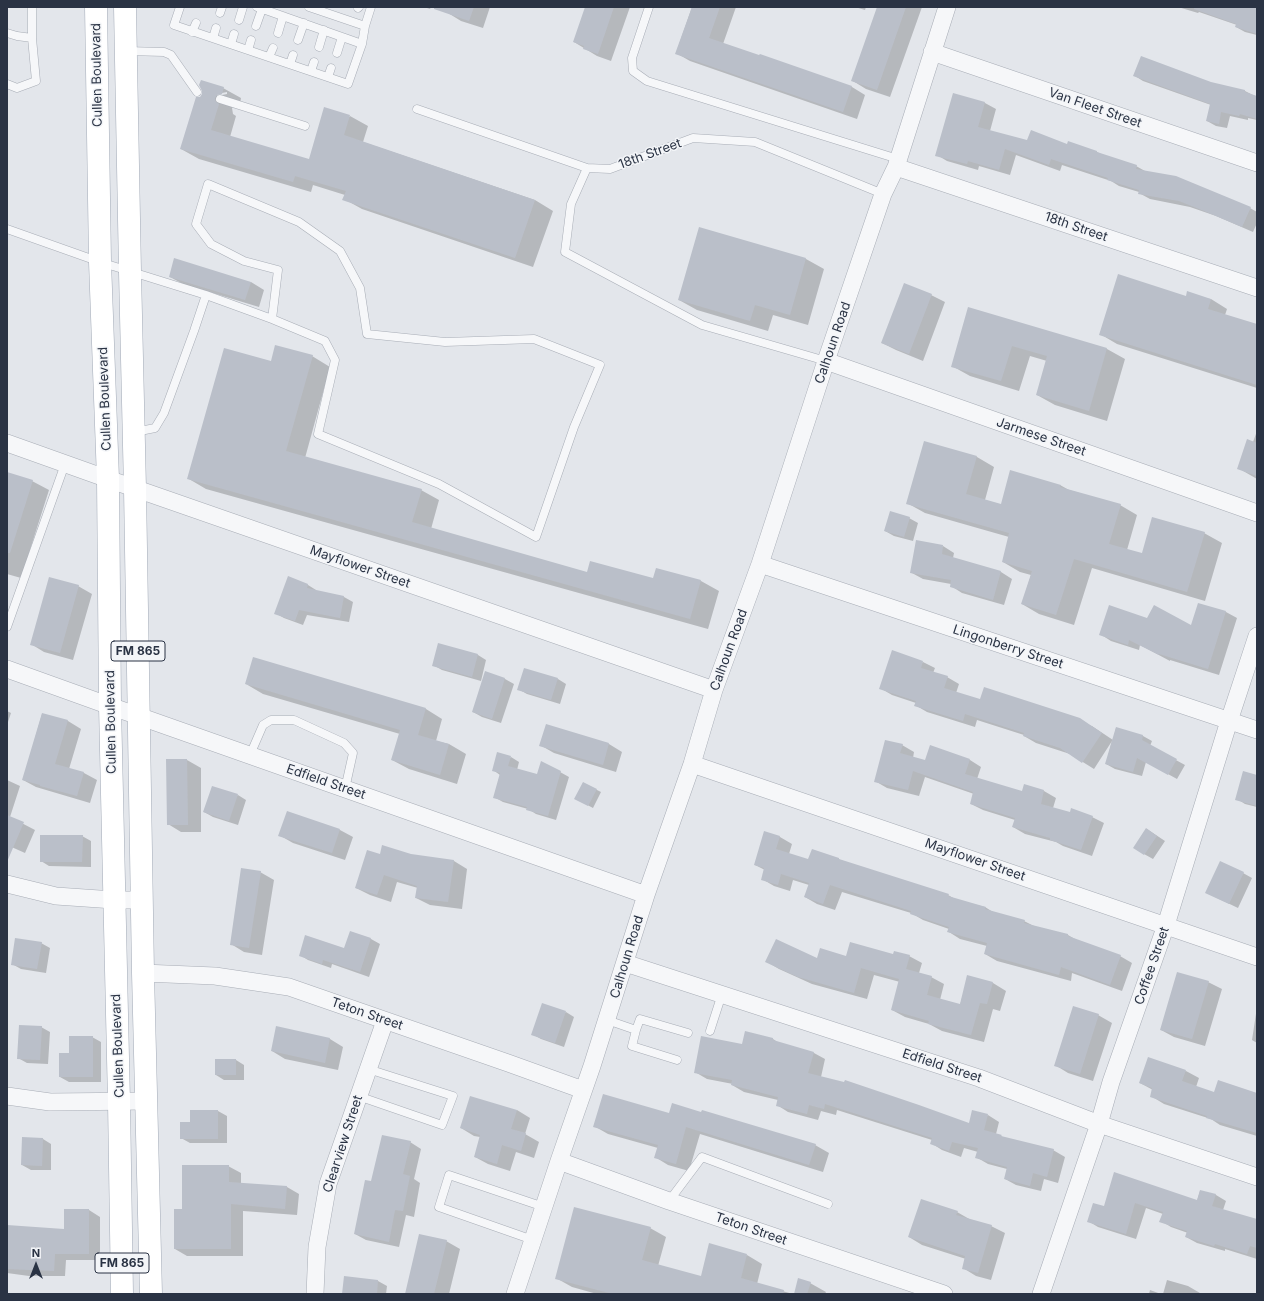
<!DOCTYPE html>
<html>
<head>
<meta charset="utf-8">
<style>
  body { margin:0 }
  #map { position:relative; width:1264px; height:1301px; overflow:hidden; background:#e3e6eb; font-family:Inter,sans-serif }
  canvas { display:block }
  .frame { position:absolute; inset:0; border:8px solid #2a3344; pointer-events:none }
  .north { position:absolute; left:16px; top:1245px; width:40px; height:40px; -webkit-text-stroke:3px #f3f5f8; paint-order:stroke; rotate:0deg; font-size:11px; font-weight:700; line-height:16px; text-align:center; color:#2a3344 }
  .north::after { content:''; display:block; margin:auto; width:14px; height:18px; background:#2a3344; clip-path:polygon(50% 0,100% 100%,50% 72%,0 100%) }
</style>
</head>
<body>
<div id="map">
<canvas width="1264" height="1301"></canvas>
<div class="frame"></div>
<div class="north">N</div>
</div>
<script>
const g = document.querySelector('canvas').getContext('2d');
g.lineJoin = 'round';
function paint(path, color) { g.fillStyle = color; g.fill(path, 'evenodd'); }
function strokePath(path, color, width, dash) { g.strokeStyle = color; g.lineWidth = width; g.lineCap = dash ? 'butt' : 'round'; g.setLineDash(dash || []); g.stroke(path); }
function label(font, color, halo, rows, align = 'center') {
  g.font = font + ' Inter,sans-serif'; g.lineWidth = 3; g.setLineDash([]); g.textBaseline = 'middle'; g.strokeStyle = halo; g.fillStyle = color; for (const [text, x, y, turn = 0] of rows) {
    g.save(); g.translate(x, y); g.rotate((+turn || 0) * Math.PI / 180); g.textAlign = isNaN(turn) ? turn : align; if (halo) g.strokeText(text, 0, 0); g.fillText(text, 0, 0); g.restore();
  }
}
const shadow = new Path2D(`
  M424,7H431L430,9Z
  M450,7H490L483,28L461,21L448,13Z
  M586,7H630L611,61L597,56L574,42Z
  M692,7H736L723,44L760,56V55L852,87L865,95L857,119L690,61L676,53Z
  M855,7H866L865,10Z
  M878,7H922L890,97L866,89L853,81Z
  M1178,7H1252L1257,9V35L1245,32L1236,27L1237,25L1199,12L1198,13Z
  M1135,76L1211,83L1245,91L1257,97V120L1248,118V120L1230,116L1227,128L1216,126L1207,121L1211,105L1143,81Z
  M223,88L241,98L240,104L235,105L232,108L233,114L236,116L230,137L309,160L350,116L368,126L363,142L535,200L553,211L533,267L362,209L344,199L345,195L313,185L311,192L199,159L181,149L200,98ZM227,92V94L217,96V94Z
  M954,94L985,103L996,109L990,131L1027,141L1068,145L1097,152L1103,155L1136,166L1145,171L1250,208L1257,212V223L1253,232L1216,216L1190,207L1150,199L1139,193V192L1119,186L1111,181L1062,165L1060,171L1016,155L1010,175L979,166L978,170L947,161L937,155Z
  M700,229L806,259L824,269L808,325L773,315L768,331L697,310L679,300Z
  M170,277L251,282L264,290L259,307L183,284Z
  M931,295L945,302L923,361L896,350L882,343Z
  M1186,297L1211,299L1227,309L1225,315L1257,325V388L1117,344L1100,334Z
  M969,308L1107,349L1125,359L1107,421L1055,405L1037,395L1047,361L1030,356L1019,391L970,376L952,366Z
  M312,356L330,367L305,458L421,490L439,500L431,529L588,573L654,580L701,581L719,591L708,629L206,489L189,479L271,362Z
  M1257,431V479L1238,468L1253,442Z
  M925,442L977,457L994,467L985,500L1001,505L1060,485L1069,490L1120,505L1137,515L1127,550L1143,554L1204,533L1222,543L1205,601L1092,568L1074,625L1039,614L1022,604L1031,575L1020,572L1003,562L1009,537L925,513L907,503Z
  M7,475L32,481L49,490L21,578L7,574Z
  M909,518L918,523L913,541L894,536L885,531Z
  M943,546L954,553L953,558L1001,572L1012,579L1004,605L962,593L951,586V584L923,579L912,573Z
  M289,578L308,585L316,590V591L344,597L353,602L349,622L307,615L303,625L284,618L275,613Z
  M78,586L92,594L73,660L44,652L31,644Z
  M1199,604L1226,612L1237,618L1219,675L1170,660V661L1140,645L1139,650L1111,641L1100,634L1192,626Z
  M439,645L478,655L486,660L481,681L442,670L433,665Z
  M923,662L935,668L933,673L947,677L959,684L956,693L981,701L1092,726L1113,740L1116,728L1143,736L1152,741L1150,746L1185,765L1177,779L1146,762L1142,776L1115,769L1106,764L1112,741L1094,769L1070,754L1036,743L1024,736V735L977,720L975,727L927,712L915,705L916,703L892,695L880,688Z
  M486,673L505,679L514,684L501,723L482,717L473,712Z
  M558,679L566,684L560,704L527,694L518,689Z
  M246,684L426,709L442,719L436,741L449,744L466,754L457,784L409,769L392,760L400,734L263,694Z
  M7,711L11,713L7,725Z
  M42,714L68,721L81,729L69,769L84,773L97,780L90,803L36,787L23,780Z
  M609,744L622,752L616,772L554,753L540,745Z
  M902,745L914,752L913,758L926,761L970,760L981,767L977,779L1023,793L1044,791L1056,798L1053,808L1070,813L1092,817L1104,823L1092,856L1063,846L1056,842L1025,834L1013,827L1015,820L983,810L971,804L974,794L925,777L919,796L887,788L875,781Z
  M511,757L519,762L517,770L538,775L560,772L569,777L556,820L536,814L528,809L503,802L494,797L500,775L493,770Z
  M167,760H187L201,768V832H181L168,824Z
  M1257,776V807L1245,804L1237,799Z
  M7,780L20,786L10,817L35,830L25,853L7,845Z
  M583,783L601,792L593,808L576,799Z
  M238,795L246,800L238,825L213,817L204,812Z
  M1147,829L1165,841L1153,859L1144,854Z
  M340,830L353,837L345,860L293,843L279,835Z
  M765,832L780,837L792,844L789,854L809,860L838,859L843,861L948,895L957,900L985,907L993,912L1024,921L1036,927L1068,935L1080,942L1120,956L1132,963L1122,991L1072,973L1071,981L997,961L985,954L987,946L960,939L949,932V929L923,920L911,913L842,892L835,910L817,904L805,897L809,885L793,880L790,891L774,886L762,879L765,870L755,865Z
  M82,836L91,841V867L49,866L41,861Z
  M380,855H411L454,861L467,869L462,909L430,905L416,898L418,888L397,882L391,902L370,895L356,888Z
  M260,872L274,880L262,955L244,952L231,944Z
  M1243,873L1252,878L1238,908L1215,897Z
  M351,932L371,939L380,944L369,977L332,964L331,968L308,960L300,955L345,949Z
  M41,943L50,948L46,973L21,969L12,964Z
  M894,955L909,956L922,963L919,973L931,977L944,984L940,1000L960,1005L968,977L993,983L1006,991L1000,1011L993,1009L984,1042L942,1031L929,1024L905,1017L892,1010L900,982L874,975L867,999L812,984L779,969L767,962Z
  M1208,982L1222,989L1205,1046L1174,1037L1161,1030Z
  M1257,1007V1043L1252,1040Z
  M566,1012L574,1017L564,1047L541,1039L532,1034Z
  M1098,1015L1112,1023L1093,1081L1068,1073L1055,1065Z
  M41,1027L50,1032L48,1064L27,1063L18,1058Z
  M277,1028L330,1039L343,1047L338,1070L285,1059L272,1051Z
  M92,1037L101,1042V1082H69L60,1077L70,1054Z
  M773,1039L779,1043L814,1053L825,1059L821,1077L969,1125L988,1115L999,1122L996,1134L1007,1139L1053,1150L1065,1157L1058,1183L1044,1179L1041,1191L1016,1185L1005,1179L1007,1169L988,1164L976,1157L978,1152L964,1148L961,1157L942,1150L931,1143L932,1140L837,1110L836,1115L821,1111L818,1120L788,1112L777,1105L778,1100L744,1092L732,1085L733,1084L707,1079L695,1072L742,1045Z
  M236,1060L244,1065V1080H224L216,1075Z
  M1186,1071L1199,1078L1196,1087L1215,1093L1257,1095V1136L1220,1125L1211,1119L1164,1104L1151,1096L1153,1090L1140,1083Z
  M517,1110L530,1118L525,1134L539,1142L534,1158L516,1152L510,1171L488,1164L475,1157L480,1137L474,1136L461,1128Z
  M191,1111H218L227,1116V1143H190L181,1138L191,1123Z
  M670,1114L815,1145L829,1153L823,1172L700,1134L689,1171L668,1165L655,1157L658,1148L608,1134L594,1126Z
  M43,1139L51,1144V1170H31L22,1165Z
  M410,1142L421,1149L414,1179L420,1183L414,1217L406,1215L399,1247L366,1240L355,1234L372,1182Z
  M228,1166L241,1173V1184L287,1187L299,1194L297,1215L243,1211V1256H187L175,1249L183,1210Z
  M1115,1174L1197,1201L1200,1191L1216,1195L1226,1201L1223,1210L1257,1220V1259L1225,1249V1251L1197,1243L1186,1237L1188,1233L1171,1227L1161,1221L1163,1214L1146,1208L1136,1239L1098,1227L1088,1221L1105,1207Z
  M89,1210L100,1217V1260H66L65,1276H29L7,1273V1226L65,1230Z
  M957,1212L971,1220L991,1226L1005,1233L991,1280L976,1276L963,1268L966,1259L922,1245L909,1237Z
  M650,1228L666,1237L658,1266L701,1277L747,1255L762,1264L757,1284L793,1294H597L572,1287L556,1278Z
  M446,1241L460,1249L449,1294H406Z
  M345,1277L378,1281L387,1286L386,1294H343Z
  M1167,1280L1188,1286L1200,1293L1199,1294H1163Z
  M810,1283L826,1292L825,1294H795Z
  M1150,1290L1161,1294H1149Z`);
const building = new Path2D(`
  M434,7H474L469,21L434,9Z
  M585,7H614L598,54L583,49L584,46L573,42Z
  M692,7H720L709,38L759,55L760,54L852,86L843,112L675,54Z
  M877,7H906L877,90L851,81Z
  M1194,7H1257V34L1235,27L1236,24L1194,9Z
  M1141,56L1211,82L1245,90V92L1257,96V119L1240,114L1239,116L1221,112L1219,124L1206,121L1210,104L1133,76Z
  M201,80L224,87L222,94L217,95L215,98L216,102L219,104L211,130L309,159L324,107L350,115L344,135L535,200L515,258L342,200L346,191L295,176L293,182L180,149L196,97H200L202,94V91L199,85Z
  M953,93L985,102L978,127L1027,140L1031,130L1067,144L1068,141L1097,151V152L1137,165L1136,169L1176,176L1251,207L1242,227L1204,211L1179,201L1138,194L1139,190L1107,180L1108,178L1051,159L1049,165L1005,149L999,170L968,161L967,164L935,156Z
  M699,227L806,258L790,315L755,305L750,321L678,300Z
  M174,258L251,282L245,300L169,277Z
  M1118,274L1186,296L1187,291L1211,299L1208,309L1257,324V385L1099,335Z
  M904,283L932,294L909,354L881,343Z
  M968,307L1107,348L1089,411L1036,395L1047,356L1012,346L1001,381L951,367Z
  M275,345L313,355L286,451L422,489L412,522L587,572L590,561L653,578L656,568L701,580L690,619L187,479L224,348L271,361Z
  M1247,439L1257,443V476L1237,469Z
  M924,441L977,456L966,494L1001,504L1010,470L1061,485L1060,487L1121,504L1109,544L1142,553L1152,517L1205,532L1187,592L1074,559L1056,615L1021,604L1032,571L1002,562L1009,533L906,504Z
  M7,472L33,480L10,553H7Z
  M890,511L910,517L904,537L884,531Z
  M916,540L943,545L942,554L1001,571L993,600L950,587L951,580L910,573Z
  M288,576L308,584L307,588L344,596L340,618L299,610L295,621L274,614Z
  M49,577L79,585L60,653L30,645Z
  M1198,603L1226,611L1208,669L1159,654V655L1129,640L1128,645L1099,635L1109,605L1147,618L1154,605L1191,625Z
  M438,643L478,654L472,677L432,666Z
  M892,650L923,661L921,668L948,676L944,688L980,699L984,687L1080,718L1102,733L1082,763L1060,748L1023,736L1024,733L965,714L963,721L914,706L916,701L879,689Z
  M253,657L426,708L418,735L449,744L440,775L391,760L400,730L245,684Z
  M524,668L558,678L551,700L517,690Z
  M485,671L505,678L492,719L472,712Z
  M42,713L68,720L55,764L84,772L77,796L40,786V784V785L22,780Z
  M546,724L609,743L603,765L539,746Z
  M1116,727L1143,735L1142,740L1177,759L1168,775L1137,758L1133,772L1105,764Z
  M885,740L903,744L900,753L925,760L930,745L970,759L965,774L1022,791L1024,784L1044,790L1041,804L1070,812L1071,808L1093,816L1081,850L1050,840V838L1012,827L1015,818L970,804L973,792L913,771L908,790L874,782Z
  M497,752L511,756L508,766L537,774L541,761L561,771L548,816L526,810L527,807L493,798L500,773L492,771Z
  M166,759H187L188,825H167Z
  M1243,771L1257,775V806L1235,800Z
  M583,782L597,789L588,806L574,799Z
  M212,786L238,794L229,821L203,812Z
  M287,811L340,829L332,853L278,836Z
  M7,815L24,822L7,862Z
  M1146,828L1157,836L1144,855L1133,848Z
  M764,831L780,836L776,849L808,859L812,849L839,858V859L949,894L948,896L986,907L985,909L1025,920L1024,923L1068,934V936L1121,955L1110,985L1061,967L1059,975L984,954L987,943L947,932L949,927L910,914L911,911L830,885L823,904L804,897L809,883L781,874L778,885L761,880L764,868L754,865Z
  M40,835H83L82,862H40Z
  M382,845L411,854L454,860L448,902L415,898L417,886L384,875L377,895L355,888L367,850L380,854Z
  M1220,861L1244,872L1229,904L1205,893Z
  M241,868L261,871L249,948L230,945Z
  M350,931L371,938L360,972L323,960L322,964L299,956L305,935L344,948Z
  M15,938L42,942L37,969L11,965Z
  M776,939L817,958L820,948L846,956L850,942L893,954L894,951L910,955L906,969L932,976L927,995L960,1004L967,975L993,982L987,1004L980,1003L971,1035L928,1024L929,1021L891,1010L899,979L861,968L854,993L798,977L765,962Z
  M1177,972L1209,981L1192,1039L1160,1030Z
  M542,1003L566,1011L555,1043L531,1035Z
  M1073,1006L1099,1014L1080,1074L1054,1066Z
  M19,1025L42,1026L40,1060L17,1059Z
  M276,1026L330,1038L325,1063L271,1051Z
  M745,1031L773,1038V1040L814,1052L808,1073L844,1082L845,1080L919,1105L969,1123L972,1110L988,1114L984,1130L1002,1135L1001,1136L1054,1149L1047,1177L1033,1173L1030,1186L1004,1179L1007,1167L975,1158L978,1148L952,1142L949,1151L930,1144L932,1138L825,1104L824,1109L809,1105L807,1114L776,1106L778,1097L731,1085L732,1080L694,1073L701,1036L742,1044Z
  M69,1036H93V1077H59V1053H69Z
  M1148,1057L1186,1070L1182,1081L1214,1092L1218,1080L1257,1093V1133L1206,1118L1207,1116L1150,1097L1152,1088L1139,1083Z
  M215,1059H236V1075H215Z
  M603,1094L669,1113L672,1103L701,1112L702,1110L816,1144L809,1165L686,1127L676,1164L654,1158L658,1145L593,1127Z
  M470,1096L517,1110L511,1129L526,1133L521,1151L502,1145L497,1164L474,1157L480,1135L460,1128Z
  M190,1110H218V1139H180V1122H190Z
  M382,1135L411,1141L403,1174L410,1176L403,1211L395,1210L389,1242L354,1234L365,1180L371,1181Z
  M22,1137L43,1138L42,1166L21,1165Z
  M182,1165H229V1182L287,1186L285,1209L231,1204V1249H174V1209H182Z
  M1114,1172L1197,1200L1200,1190L1216,1194L1212,1206L1257,1219V1248L1250,1246L1247,1254L1215,1244L1214,1246L1185,1237L1187,1231L1159,1222L1163,1212L1135,1203L1126,1234L1087,1222L1093,1203L1104,1206Z
  M921,1199L958,1211L956,1215L992,1225L978,1273L962,1269L965,1256L908,1237Z
  M574,1207L651,1227L642,1260L701,1276L709,1243L747,1254L741,1278L784,1290L783,1294H613L555,1279Z
  M64,1209H89V1254H55L54,1271L7,1269V1225L64,1229Z
  M419,1234L447,1240L434,1294H405Z
  M344,1276L378,1280L377,1294H342Z
  M798,1278L811,1282L807,1294H794Z`);
const lane = new Path2D(`
  M180,7L174,25L348,84L362,44L257,7
  M309,7L365,26L371,7
  M649,7L632,58L633,71L647,81L898,159
  M358,8L359,7
  M220,13L222,7
  M239,20L243,7
  M256,26L262,9
  M192,32L196,23
  M7,33L17,36L32,38
  M278,33L283,16
  M213,38L216,28
  M298,40L304,23
  M231,44L234,34
  M362,44L365,26
  M319,47L324,30
  M248,50L251,40
  M126,51L164,52L171,55L197,92
  M337,53L342,37
  M269,57L273,48
  M290,64L293,55
  M311,71L314,62
  M328,77L331,68
  M7,84L17,88L36,81L32,38V7
  M220,99L305,126
  M417,109L587,168L610,169L693,138L755,142L883,194
  M587,168L571,204L565,252L702,325L826,361
  M208,184L299,222L340,251L360,288L367,334L445,342L534,339L600,365L574,427L536,537L439,484L318,434L335,360L325,341L272,319L278,270L244,261L211,244L196,224Z
  M7,229L100,262L206,295L272,319
  M135,432L155,428L164,413L194,331L206,295
  M7,627L65,464
  M250,755L263,725L271,720H294L344,743L353,753L345,789
  M607,1020L636,1030L640,1019L688,1033
  M636,1030L632,1046L677,1060
  M710,1031L722,994
  M358,1096L442,1125L453,1096L368,1069
  M669,1201L702,1157L828,1204
  M533,1240L439,1207L449,1175L544,1207`);
const street = new Path2D(`
  M932,52L1257,163
  M896,167L1257,288
  M826,361L1257,513
  M7,443L108,479L714,690
  M760,564L1257,730
  M7,669L110,706L646,895
  M692,764L1257,957
  M7,884L56,896L114,900H141
  M625,963L979,1078L1099,1124L1257,1177
  M143,973L215,976L289,987L508,1063L583,1090
  M7,1096L50,1102L146,1101
  M559,1161L669,1201L944,1294
  M315,1294L317,1247L328,1184L385,1021
  M515,1294L559,1161L592,1066L646,895L692,764L714,690L760,564L826,361L883,194L896,167L947,7
  M1041,1294L1099,1124L1111,1082L1166,925L1229,721L1257,636`);
const primary = new Path2D(`
  M96,7L100,262L108,479L110,706L119,1102L122,1294
  M125,7L130,272L135,489L143,973L151,1294`);
const shields = [
  [138,651,54],
  [122,1263,54]
];
const shieldNames = [
  ["FM 865",138,651],
  ["FM 865",122,1263]
];
const streetNames = [
  ["Cullen Boulevard",97,75,-91],
  ["Van Fleet Street",1095,108,19],
  ["18th Street",650,154,-20],
  ["18th Street",1076,227,19],
  ["Calhoun Road",833,343,-71],
  ["Cullen Boulevard",105,399,-92],
  ["Jarmese Street",1041,437,19],
  ["Mayflower Street",360,567,19],
  ["Lingonberry Street",1008,647,18],
  ["Calhoun Road",729,650,-70],
  ["Cullen Boulevard",111,722,-91],
  ["Edfield Street",326,782,19],
  ["Mayflower Street",975,860,19],
  ["Calhoun Road",627,957,-73],
  ["Coffee Street",1152,966,-71],
  ["Teton Street",367,1014,19],
  ["Cullen Boulevard",118,1046,-92],
  ["Edfield Street",942,1066,18],
  ["Clearview Street",343,1144,-72],
  ["Teton Street",751,1229,19]
];
paint(shadow, '#0003');
paint(building, '#babfc9');
strokePath(lane, '#a8adb6', 9);
strokePath(street, '#a8adb6', 18);
strokePath(primary, '#a2aab7', 23);
strokePath(lane, '#f6f7f9', 8);
strokePath(street, '#f6f7f9', 17);
strokePath(primary, '#fff', 22);
for (const [x, y, w] of shields) { const box = new Path2D(); box.roundRect(x - w / 2, y - 10, w, 20, 3); g.fillStyle = '#f3f5f8'; g.fill(box); strokePath(box, '#2a3344', 1); }
label('bold 12px', '#2a3344', null, shieldNames);
label('13px', '#2a3344', '#f3f5f8', streetNames);
</script>
</body>
</html>
